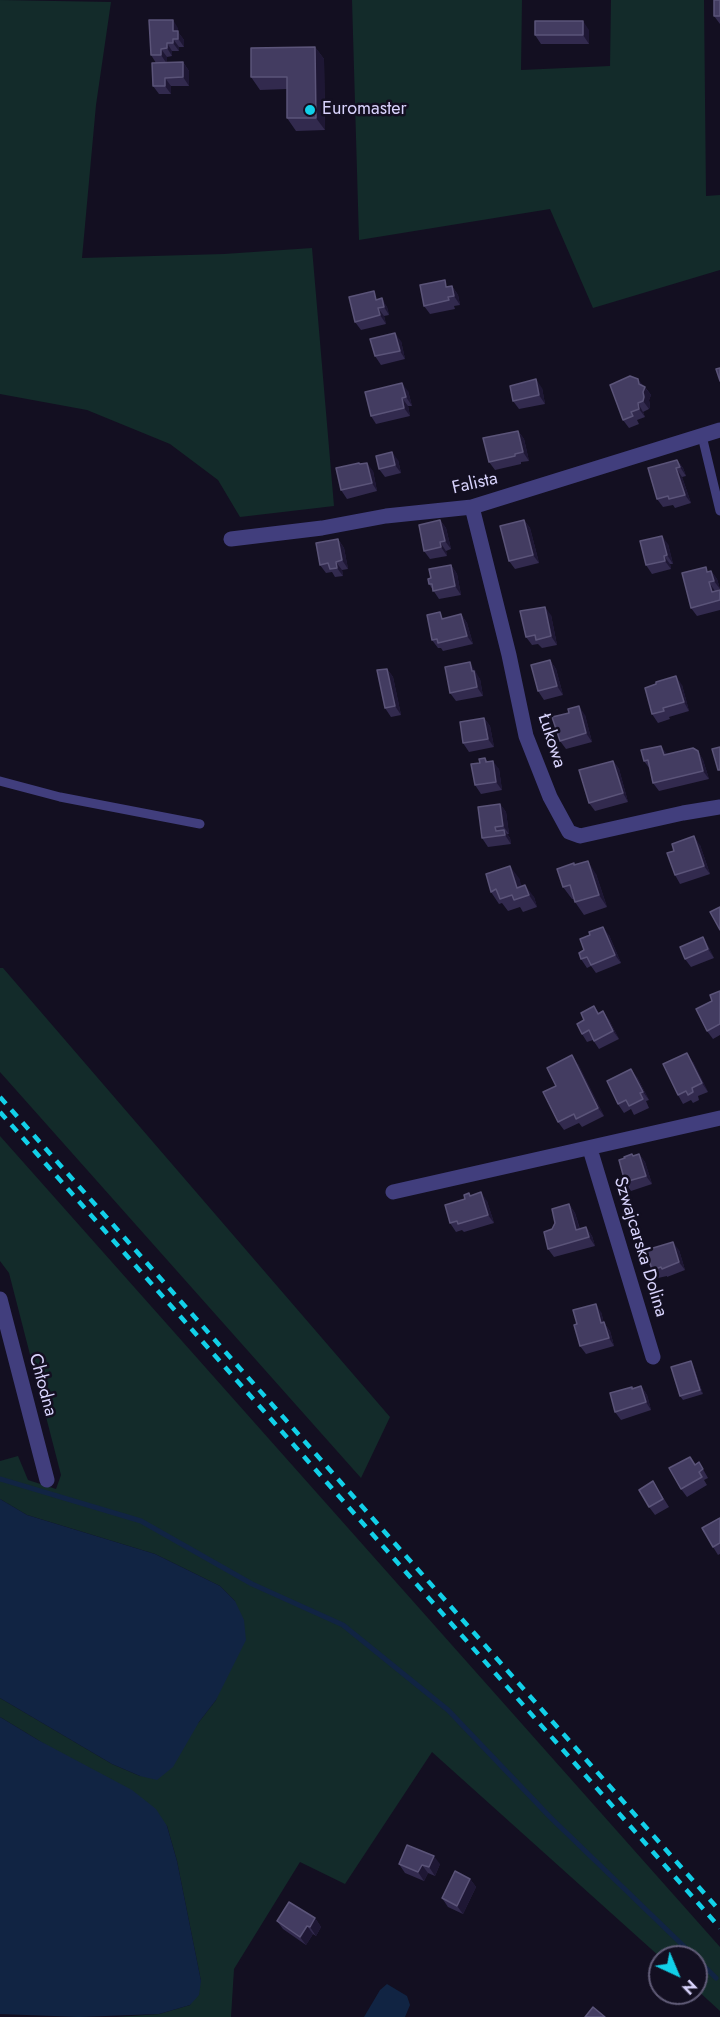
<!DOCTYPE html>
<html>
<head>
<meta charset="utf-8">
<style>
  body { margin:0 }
  #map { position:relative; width:720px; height:2017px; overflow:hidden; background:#130f21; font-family:Jost,sans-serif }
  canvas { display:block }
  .north { position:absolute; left:648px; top:1945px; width:60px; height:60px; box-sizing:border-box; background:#130f21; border:2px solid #625d79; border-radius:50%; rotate:136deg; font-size:16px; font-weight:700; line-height:24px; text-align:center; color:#d8d3fc }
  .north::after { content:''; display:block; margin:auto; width:21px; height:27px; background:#12d0e8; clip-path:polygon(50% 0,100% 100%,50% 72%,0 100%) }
</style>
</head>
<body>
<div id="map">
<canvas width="720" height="2017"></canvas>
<div class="north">N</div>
</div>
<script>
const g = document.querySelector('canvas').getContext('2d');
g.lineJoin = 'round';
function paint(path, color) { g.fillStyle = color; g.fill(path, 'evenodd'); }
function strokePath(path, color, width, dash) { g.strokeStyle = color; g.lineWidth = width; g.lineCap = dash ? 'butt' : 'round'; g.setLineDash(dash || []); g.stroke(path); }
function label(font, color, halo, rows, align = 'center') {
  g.font = font + ' Jost,sans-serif'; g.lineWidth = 5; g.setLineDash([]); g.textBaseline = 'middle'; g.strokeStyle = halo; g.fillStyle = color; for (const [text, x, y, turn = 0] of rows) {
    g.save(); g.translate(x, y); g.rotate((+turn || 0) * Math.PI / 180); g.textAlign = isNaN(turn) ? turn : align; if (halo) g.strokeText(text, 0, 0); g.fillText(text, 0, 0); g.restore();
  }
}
const green = new Path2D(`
  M0,0L111,2L96,105L82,258L224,254L312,248L334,506L240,517L218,480L170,444L87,410L0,394Z
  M352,0H522L521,70L610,66L611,0H704L706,196L720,195V270L593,308L550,209L359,240Z
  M0,968H3L390,1417L361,1478L0,1072Z
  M0,1136L720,1947V2011L696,1989V1957H660L432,1752L345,1884L300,1862L234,1969L231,2017H116L159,2014L190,2005L201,1981L177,1861L167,1826L38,1740L0,1717V1698L112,1764L140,1776L199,1722L216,1700L235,1601L220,1586L155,1554L27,1515L0,1499V1461L18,1456L28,1480L56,1489L61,1475L9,1273L0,1261Z`);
const water = new Path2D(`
  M0,1499L27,1515L155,1554L220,1586L235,1601L244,1620L246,1640L216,1700L199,1722L173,1767L157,1780L140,1776L112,1764L0,1698Z
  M0,1717L38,1740L132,1790L156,1809L167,1826L177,1861L201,1981L199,1995L190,2005L159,2014L79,2017L0,2014Z
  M387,1984L407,1996L410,2005L405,2017H364L380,1990Z`);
const stream = new Path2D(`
  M0,1479L141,1521L252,1584L343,1625L448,1710L550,1817L695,1957
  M696,1958L716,1978`);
const service = new Path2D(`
  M702,436L720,511
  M0,781L60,797L200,824`);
const minor = new Path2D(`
  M472,507L509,655L526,736L550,797L569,832L580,836L683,813L720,807
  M231,539L322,528L386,516L472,507L720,430
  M590,1149L653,1357
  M393,1192L720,1118
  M0,1299L47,1480`);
const rail = new Path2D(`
  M0,1097L720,1911
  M0,1112L720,1928`);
const wall = new Path2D(`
  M720,0V24L714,16Z
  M178,28V32L184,40V47H179V51H172V56L167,57V63L183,62L189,71V86H171V94H159L153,86L156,63L151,55Z
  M589,30V44H541L535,35Z
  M315,47L324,59L325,130L296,131L287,118V89L260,90L251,77Z
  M452,286L458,295L460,305L454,306L455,309L430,314L424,306L450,287Z
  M380,299L387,307L389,315L384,316L386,324L361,330L355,322Z
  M401,341L405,359L381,365L375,356Z
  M642,386L645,387L651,395L649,400L650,406L649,409L643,412L645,417L637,420L639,424L629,428L623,420Z
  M542,388L545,404L519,409L513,401Z
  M408,391L412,406H408L410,416L376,424L371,416Z
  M518,431L524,439L529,461L521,462V464L495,470L489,462Z
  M398,460L401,473L385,477L379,469Z
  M677,460L683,468L686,476L682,477L691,503L675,508L673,505L663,507L657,499Z
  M360,464L373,471L377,491L347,499L341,490Z
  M440,520L446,528L451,549L446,551L447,556L430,559L424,551Z
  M524,520L530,528L539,563L515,569L509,561Z
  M338,539L344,548L348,569L342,570L343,576L335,577L332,572L326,573L320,565Z
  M668,544L673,564H670L671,569L652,574L646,565Z
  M451,565L457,574L461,595L439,599L429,584L431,578Z
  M711,571L717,579L720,589L715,591L720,590V610L697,616L691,608L709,572Z
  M461,614L467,623L473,644L443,651L441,648H438L432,640L445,618Z
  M551,615L557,645L542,648L538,644L532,645L526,637Z
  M550,660L556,669L563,695L544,700L538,691Z
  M387,669L393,677L401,715L391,717L385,708Z
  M475,670L476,674L480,679L483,696L456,701L450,693Z
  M682,685L689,711L669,717L670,719L658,723L652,714Z
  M585,715L592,742L566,749L560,741Z
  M484,718L490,726L494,747L469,752L463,743Z
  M698,751L703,760L709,779L659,791L653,783L650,769L644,761L667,754Z
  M485,758L488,762L499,769L502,790L481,794L475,785L480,763Z
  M613,761L619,769L628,802L595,811L589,803Z
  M500,804L506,812L509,834H507L510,838L511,844L488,847L482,838Z
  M700,845L710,874L680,884L675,875Z
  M575,864L596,874L607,907L584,915L575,902L574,899H572L563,887Z
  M519,878L521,887L534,897L537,907L523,912L520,907L508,911L502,903L499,904L491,892Z
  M609,935L621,963L596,973L591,966L587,968L581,959L584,950Z
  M703,937L708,946L714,958L691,967L685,959Z
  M720,991V1035L713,1039L707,1031L712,1001Z
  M594,1006L599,1013L603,1011L609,1020L619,1039L599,1049L593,1040L587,1042L582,1034L584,1020Z
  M693,1062L708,1092L698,1096L699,1100L693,1103L691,1100L683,1104L678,1095Z
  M578,1064L604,1116L582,1127L579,1123L564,1130L558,1122L556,1086Z
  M637,1077L649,1100L646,1101L649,1108L634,1115L631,1109L624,1113L618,1104Z
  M632,1154L633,1156L639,1154L645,1162L652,1184L631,1191L625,1182V1158Z
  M471,1195L487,1201L494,1223L464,1232L462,1230L456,1232L450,1223L465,1199Z
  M569,1204L575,1213L580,1229L586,1227L592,1236L595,1246L554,1257L548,1249L552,1229Z
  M679,1250L685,1270L667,1277V1276L658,1278L646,1260Z
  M601,1312L604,1323L610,1331L614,1346L586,1354L580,1346Z
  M691,1361L693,1365L703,1394L683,1400L680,1396Z
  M641,1386L647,1395L651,1410L621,1420L615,1412L632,1387L633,1388Z
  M690,1457L695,1464L699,1462L708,1478L704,1480L707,1485L687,1497L681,1489Z
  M653,1481L669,1507L655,1515L649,1507Z
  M720,1518V1554L718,1555L713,1547Z
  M399,1864H440L435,1876L428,1873L424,1881L405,1873Z
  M470,1879L476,1887L463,1914L448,1907L442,1898Z
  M315,1918L321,1927L316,1936L313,1934L306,1945L283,1929L277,1921Z`);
const shadedWall = new Path2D(`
  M173,20L178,28V32L184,40V47L173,31Z
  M583,21L589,30V44L583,35Z
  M173,39L179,47V51L173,43Z
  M167,43L172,51V56L167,48Z
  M315,47L324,59L325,130L316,118Z
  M161,49L167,57V64L161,55Z
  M183,62L189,71V86L183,77Z
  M165,78L171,86V94L165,86Z
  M452,286L458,295L460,305L454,296Z
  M382,298L387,307L389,315L384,307Z
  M378,308L384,316L386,324L380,315Z
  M395,333L401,341L405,359L400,351Z
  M536,379L542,388L545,404L539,395Z
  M638,379L651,395L649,400L650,406L649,409L643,401Z
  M402,383L408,391L412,406L406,397Z
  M402,398L408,406L410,416L404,408Z
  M638,403L643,412L645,417L639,409Z
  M518,431L524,439L529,461L523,452Z
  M392,452L398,460L401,473L395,465Z
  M677,460L683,468L686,476L680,467Z
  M367,463L373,471L377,491L372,483Z
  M676,468L682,477L691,503L685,495Z
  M440,520L446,528L451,549L445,541Z
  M524,520L530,528L539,563L533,555Z
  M662,536L668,544L673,564L667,555Z
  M338,539L344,548L348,569L342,560Z
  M440,542L446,551L447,556L441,547Z
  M664,556L670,564L671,569L665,561Z
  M336,562L342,570L343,576L337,568Z
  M451,565L457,574L461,595L455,586Z
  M711,571L717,579L720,589L714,581Z
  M709,582L715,591L718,601L712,592Z
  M545,607L551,615L557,645L551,636Z
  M461,614L467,623L473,644L467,636Z
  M550,660L556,669L563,695L557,686Z
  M470,662L480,679L483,696L477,687L472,671Z
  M387,669L393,677L401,715L395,706Z
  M676,676L682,685L689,711L684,702Z
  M579,706L585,715L592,742L586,733Z
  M484,718L490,726L494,747L488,739Z
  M661,746L667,754L664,755Z
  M698,751L703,760L709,779L703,771Z
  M493,761L499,769L502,790L496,782Z
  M613,761L619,769L628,802L623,793Z
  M500,804L506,812L509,834L503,826Z
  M504,830L510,838L511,844L505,835Z
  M694,836L700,845L710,874L704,866Z
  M588,861L596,874L607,907L599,895Z
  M510,866L519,878L525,896L517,888Z
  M525,885L534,897L537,907L529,895Z
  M603,927L609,935L621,963L615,955Z
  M703,937L708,946L714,958L708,949Z
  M603,1011L609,1020L619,1039L613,1031Z
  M687,1053L693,1062L708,1092L702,1083Z
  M572,1055L578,1064L604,1116L598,1108Z
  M631,1069L637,1077L649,1100L643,1092Z
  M639,1154L645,1162L652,1184L646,1176Z
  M481,1192L487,1201L494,1223L488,1215Z
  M569,1204L575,1213L582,1238L576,1230Z
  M586,1227L592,1236L595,1246L589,1237Z
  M673,1242L679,1250L685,1270L679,1262Z
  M596,1304L601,1312L604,1323L610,1331L614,1346L609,1338L601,1323Z
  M691,1361L693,1365L703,1394L700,1390Z
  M641,1386L647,1395L651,1410L646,1402Z
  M434,1856L440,1864L435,1876L429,1867Z
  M422,1865L428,1873L424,1881L418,1872Z
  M470,1879L476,1887L463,1914L457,1906Z
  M315,1918L321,1927L316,1936L310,1927Z
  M307,1926L313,1934L306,1945L300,1937Z`);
const building = new Path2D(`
  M714,0H720V16H714Z
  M149,20H173V31H178V39H173V43H167V48L161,49V55H151Z
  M535,21H583V35H535Z
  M315,47L316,118H287V77H251V48Z
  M183,62V77L165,78V86H153L152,63Z
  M445,280L446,287L452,286L454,296L448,297L449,300L424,306L420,285Z
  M374,291L376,300L382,298L384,307L378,308L380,315L355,322L349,297Z
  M395,333L400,351L375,356L370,339Z
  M720,368V381L716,369Z
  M630,376L638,379L639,384L645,387L643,392L644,397L643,401L638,403L639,409L631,412L633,416L623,420L610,385Z
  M536,379L539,395L513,401L510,386Z
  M402,383L406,397L402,398L404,408L371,416L365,392Z
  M518,431L523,452L515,454V456L489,462L483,438Z
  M392,452L395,465L379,469L376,456Z
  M677,460L680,467L676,468L685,495L669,499L668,496L657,499L648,468Z
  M359,463L360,464L367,463L372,483L341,490L336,468Z
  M440,520L445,541L440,542L441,547L424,551L419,525Z
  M524,520L533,555L509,561L500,526Z
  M662,536L667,555L664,556L665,561L646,565L640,541Z
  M338,539L342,560L336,562L337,568L330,569L328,563L320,565L316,543Z
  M451,565L455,586L433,591L432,584H429L428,579L431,578L429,569Z
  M706,567L707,572L711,571L714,581L709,582L712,592L720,590V600L691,608L682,573Z
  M545,607L551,636L536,640L535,635L526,637L520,611Z
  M440,612L442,619L461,614L467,636L438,643L437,639L432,640L427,615Z
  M550,660L557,686L538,691L531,665Z
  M470,662L472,671H474L477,687L450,693L445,667Z
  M387,669L395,706L385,708L377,670Z
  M676,676L684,702L663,708L664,711L652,714L645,688L656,684V682Z
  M579,706L586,733L560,741L552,717L569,713L568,709Z
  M484,718L488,739L463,743L460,722Z
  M661,746L664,755L693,748L698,751L703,771L653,783L648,760L644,761L641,750Z
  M720,747V770H718L712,749Z
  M485,758L486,762L493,761L496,782L475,785L471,764L480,763L479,759Z
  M613,761L623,793L589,803L579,770Z
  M500,804L503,826L495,827L496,831L504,830L505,835L482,838L478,807Z
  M694,836L704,866L675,875L667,853L674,851L672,844Z
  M588,861L599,895L575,902L570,885L563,887L557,869L574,863V865Z
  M510,866L517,888L525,885L529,895L514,900L512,895L500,899L496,889L491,892L486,874Z
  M720,907V930L710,912Z
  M603,927L615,955L591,965L587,957L581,959L579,953L584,950L580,939L590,935L589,932Z
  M703,937L708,949L685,959L680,947Z
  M720,991V1024L707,1031L696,1009L712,1001L710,995Z
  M594,1006L598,1014L603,1011L613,1031L594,1041L589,1030L582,1034L577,1024L584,1020L581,1013Z
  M687,1053L702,1083L692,1088L693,1092L688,1095L686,1091L678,1095L663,1064Z
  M572,1055L598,1108L576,1119L574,1114L558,1122L543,1092L556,1086L547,1068Z
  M631,1069L643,1092L640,1093L643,1099L629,1106L626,1100L618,1104L607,1081Z
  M632,1154L633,1156L639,1154L646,1176L625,1182L619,1160L625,1158L624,1157Z
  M481,1192L488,1215L458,1224L457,1221L450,1223L445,1205L465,1199L464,1195L469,1193L470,1196Z
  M569,1204L576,1230L586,1227L589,1237L548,1249L544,1232L552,1229L555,1223L552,1209Z
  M673,1242L679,1262L662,1269L661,1267L652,1270L649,1259L646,1260L643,1251Z
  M596,1304L601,1323L604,1322L609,1338L580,1346L574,1325L577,1324L573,1310Z
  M691,1361L700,1390L680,1396L671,1367Z
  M641,1386L646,1402L615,1412L610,1393L632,1387V1389Z
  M690,1457L695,1465L699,1462L703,1469L699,1472L702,1477L681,1489L669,1468Z
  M653,1481L663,1499L649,1507L639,1490Z
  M720,1518V1543L713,1547L702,1528Z
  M407,1845L434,1856L429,1867L422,1865L418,1872L399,1864Z
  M455,1871L470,1879L457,1906L442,1898Z
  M289,1902L315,1918L310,1927L307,1926L300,1937L277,1921Z
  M593,2007L605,2017H585Z`);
const markers = [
  [310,110,6,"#12d0e8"]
];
const poiNames = [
  ["Euromaster",322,110]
];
const streetNames = [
  ["Falista",475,484,-13],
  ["Łukowa",551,741,72],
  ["Szwajcarska Dolina",640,1247,73],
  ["Chłodna",42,1385,75]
];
paint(green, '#132b2a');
paint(water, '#112443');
strokePath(stream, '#112443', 5);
strokePath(service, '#413e7d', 9);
strokePath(minor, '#413e7d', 15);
strokePath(rail, '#12d0e8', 4.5, [9, 8]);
paint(wall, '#322a4e');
paint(shadedWall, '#1e1734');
paint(building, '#433c61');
strokePath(building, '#5b5479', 1.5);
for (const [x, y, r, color] of markers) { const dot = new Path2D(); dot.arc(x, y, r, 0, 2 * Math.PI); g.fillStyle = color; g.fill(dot); strokePath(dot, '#130f21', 2); }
label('18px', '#d8d3fc', '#130f21', poiNames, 'left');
label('18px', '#d8d3fc', '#130f21', streetNames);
</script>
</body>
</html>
